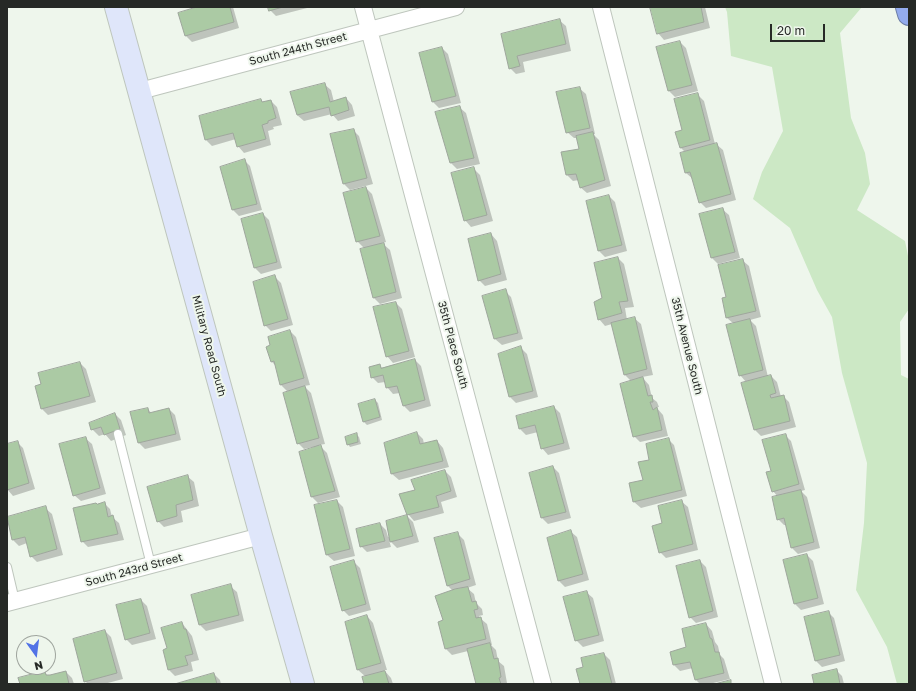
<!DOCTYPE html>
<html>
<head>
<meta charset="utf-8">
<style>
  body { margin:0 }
  #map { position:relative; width:916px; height:691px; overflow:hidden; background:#eef6ec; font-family:"Golos Text",sans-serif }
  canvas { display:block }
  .frame { position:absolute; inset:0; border:8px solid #262926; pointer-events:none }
  .north { position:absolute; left:16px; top:635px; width:40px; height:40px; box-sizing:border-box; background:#eef6ec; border:1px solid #9ea49d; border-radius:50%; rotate:166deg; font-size:11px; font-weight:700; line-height:16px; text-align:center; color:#262926 }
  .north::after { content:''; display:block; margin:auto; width:14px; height:18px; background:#5172e6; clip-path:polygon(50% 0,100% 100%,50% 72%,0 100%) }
  .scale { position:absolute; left:770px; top:24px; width:55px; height:18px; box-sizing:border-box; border:2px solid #262926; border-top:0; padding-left:5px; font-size:12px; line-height:14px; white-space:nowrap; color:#262926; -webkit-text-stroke:3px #eef6ec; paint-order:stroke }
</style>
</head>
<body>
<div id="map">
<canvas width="916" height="691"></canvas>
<div class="frame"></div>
<div class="north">N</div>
<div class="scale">20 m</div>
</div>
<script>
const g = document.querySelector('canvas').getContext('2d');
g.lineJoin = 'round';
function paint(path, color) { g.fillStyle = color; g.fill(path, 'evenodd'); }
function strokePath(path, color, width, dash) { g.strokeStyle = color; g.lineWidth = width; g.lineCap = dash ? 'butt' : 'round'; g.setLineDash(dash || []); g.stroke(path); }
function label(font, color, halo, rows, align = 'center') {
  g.font = font + ' "Golos Text",sans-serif'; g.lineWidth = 4; g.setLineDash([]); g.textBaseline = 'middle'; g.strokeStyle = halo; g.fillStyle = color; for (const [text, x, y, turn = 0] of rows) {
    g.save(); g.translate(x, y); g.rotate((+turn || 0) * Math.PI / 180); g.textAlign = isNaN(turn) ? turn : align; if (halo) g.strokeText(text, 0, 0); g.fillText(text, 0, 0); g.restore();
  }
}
const green = new Path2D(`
  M725,7H862L840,33L851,118L865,153L870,184L857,210L905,241L909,261V309L900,322L901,375L909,379V684H897L887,647L856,590L864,523L867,463L842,373L832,317L817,290L790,228L753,199L762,172L783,131L772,67L731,56L727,12Z`);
const shadow = new Path2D(`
  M201,7H233L239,28L192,42L185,35Z
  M269,7H311L276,16L270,10Z
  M651,7H705L710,28L664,40L658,33Z
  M559,20L566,26L571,51L523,62L525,72L516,74L510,68L502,35Z
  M680,42L686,48L698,91L675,97L669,91L657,48Z
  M442,48L448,54L461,103L439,108L433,102L420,53Z
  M324,84L331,90L334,102L346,98L352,105L355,116L338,121L332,114L304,121L297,115Z
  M579,88L586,94L595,134H593L599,140L611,186L587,193L580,187L579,180L573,181L567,175L580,149L577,138H574L567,132Z
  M698,95L704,101L715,144H716L723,150L736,200L706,208L700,202L693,179L686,173L681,153L685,152L681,148L683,131Z
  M261,100L263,103L271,101L277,107L282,125L273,127L274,129L268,131L271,145L244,153L238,146L236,139L212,146L206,140Z
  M459,107L466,113L480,164L457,169L451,163L436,113Z
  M353,130L359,136L373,184L350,190L344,184Z
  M244,160L250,166L262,210L239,216L232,209Z
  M474,169L480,175L493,221L471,227L465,220Z
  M366,188L372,194L386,242L382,243L390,250L402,298L380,304L374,298L365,249L357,241Z
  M609,196L615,202L627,251L605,257L599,251Z
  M722,209L729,215L740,258L718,264L712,258Z
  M263,214L269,220L282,268L261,274L255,268L242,220Z
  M491,234L497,241L507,280L485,286L479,280Z
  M618,258L624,264L634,307L625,308L627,320L634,318L641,324L653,375L642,377L649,385L652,398L657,402L659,407H656L663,415L668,436L640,442L634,436L632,382L624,374L612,324L605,326L599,319L603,299Z
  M742,260L749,266L761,317L750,320L756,326L768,377L771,376L777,382L781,397L783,396L789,402L796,427L761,436L755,430L742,383L746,382L740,375L734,324L727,318V298Z
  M275,277L281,283L293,325L271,331L265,325Z
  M505,291L511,297L523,339L502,345L495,339Z
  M396,303L402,309L415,357L393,363L387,356Z
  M290,331L296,337L310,385L304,386L311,393L325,444L319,445L327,453L340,497L318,503L312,497L300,453L314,449L313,447L304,449L298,443L288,392L281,385L276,366L272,362L268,347Z
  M521,348L527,354L538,397L516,403L510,397Z
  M415,360L421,366L431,406L410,412L404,406L400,393L393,394L387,387L385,382L378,383L372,377L380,366L383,369Z
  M80,363L86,369L96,402L48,415L42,409L36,387Z
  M375,400L378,403L382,420L367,425L364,422L360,405Z
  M554,407L560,413L570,449L548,455L542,448L538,432L526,435L520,429Z
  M148,409L152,414L169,409L175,415L181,440L145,449L139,443L131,413Z
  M115,414L121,420L126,435L111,441L105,434L99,436L92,429Z
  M417,433L423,439L424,444L437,441L443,448L449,467L399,480L392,474L386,444Z
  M356,434L359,437L361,444L350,447L348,444Z
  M785,435L791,441L805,490L801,491L807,497L820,548L798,554L792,548L786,525H784L778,519V497L773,491L772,471Z
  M85,438L92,444L106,494L81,501L74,495Z
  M668,439L674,445L687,496L641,508L634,502L644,481L650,460Z
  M17,442L23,448L35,489L13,496L7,489V445Z
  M553,467L559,473L571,518L548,524L542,518Z
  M445,471L451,477L457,497L441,502L444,513L414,521L408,514L416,490Z
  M187,476L194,482L199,506L181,511L183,522L164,527L158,521Z
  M337,501L343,507L355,556L334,561L327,555L315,506Z
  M681,501L688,507L698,550L666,558L660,552L663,523Z
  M104,503L110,509L112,517L119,523L124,540L88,547L82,541L97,505Z
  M45,508L52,514L63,555L37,562L31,556L27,543L19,546L13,540Z
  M407,516L413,522L419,542L397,548L389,540L391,547L367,552L361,546L380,524L386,530L388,537L390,536Z
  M570,531L577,537L589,580L565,587L559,581L548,538Z
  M458,534L464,540L476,585L467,588L474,594L476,603L482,609L483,615L479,616L480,618L487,624L492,645H491L496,650L498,661L504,666L507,683L506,684H477L468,651L452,655L446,649L444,621L453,591L447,585Z
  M807,555L813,561L824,604L801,610L795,604L784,561Z
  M700,561L706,567L718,617L696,623L690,617Z
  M354,562L360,568L371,610L349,616L343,610Z
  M230,586L237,592L244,621L206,631L200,625L192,596Z
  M586,592L593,598L604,641L583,647L576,640Z
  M141,600L147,606L156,639L132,645L126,639Z
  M828,612L834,618L845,661L822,667L816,661Z
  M367,616L373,623L387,670H384L391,678L393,684H365L366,677L358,670Z
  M182,623L192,636L199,660L191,662L193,671L175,676L169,670Z
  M706,624L712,631L715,642L718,646L720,655L724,659L730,679L709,684H700L696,680L693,668L680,671L674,665Z
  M105,631L111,637L123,679L104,684H88L85,681Z
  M604,654L610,660L616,684H581L584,668Z
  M836,670L842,676L844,684H815Z
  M44,672L48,676L66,672L72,678L74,684H21Z
  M214,674L220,680L221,684H178Z`);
const building = new Path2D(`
  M197,7H230L234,22L185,36L178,13Z
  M268,7H283L269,11Z
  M650,7H701L704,22L657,34Z
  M560,19L566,44L517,56L520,66L509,69L501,34Z
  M680,41L692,85L668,91L656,47Z
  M442,47L456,96L432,102L419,53Z
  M325,83L330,102L346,97L349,110L331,116L329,107L297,115L290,92Z
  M580,87L590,128L566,133L556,92Z
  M698,93L710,140L680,148L675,132L682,130L674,99Z
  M261,99L262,102L271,100L276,118L268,121V123L262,125L266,139L237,147L233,133L205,140L199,116Z
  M460,106L474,158L450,163L435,112Z
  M354,129L367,178L343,184L330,134Z
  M593,132L605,180L580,188L576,174L566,175L561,152L579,149L576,136Z
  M717,143L731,194L699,203L690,172L685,173L680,153Z
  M245,159L257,204L232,210L220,167Z
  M474,167L487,215L464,221L451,173Z
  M366,187L380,236L356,242L343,193Z
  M609,195L622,245L598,251L586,201Z
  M723,208L735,252L711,258L699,214Z
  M263,213L277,262L254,268L241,219Z
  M491,233L501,274L478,281L468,239Z
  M384,243L396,292L373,298L360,249Z
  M618,257L628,301L619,302L622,313L598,320L594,302L602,298L594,263Z
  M743,259L756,311L726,318L722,298L726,297L718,265Z
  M275,275L288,319L264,326L253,282Z
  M506,289L518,333L494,339L482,296Z
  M396,302L409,351L386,357L373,307Z
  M635,317L647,369L624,375L611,323Z
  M750,319L763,370L739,376L726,325Z
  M290,330L304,378L280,385L274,361L271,362L266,347L270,345L268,337Z
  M521,346L533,391L509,397L498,354Z
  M415,359L425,400L403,406L397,386L386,388L383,375L371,378L369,367L380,364L381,368Z
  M80,362L90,396L41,409L35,386L41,384L38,373Z
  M771,375L776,393L770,395L771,398L784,395L790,421L754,430L741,383Z
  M643,377L648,396L652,395L653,402H650L653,410L657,407L662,430L633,437L620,384Z
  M305,386L319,438L297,444L283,393Z
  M375,399L380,417L363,422L358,404Z
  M554,406L564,443L541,449L535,425L519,429L516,416Z
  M148,408L149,413L169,408L176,434L138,443L130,412Z
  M115,413L120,429L104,435L101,427L91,430L89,423Z
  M417,432L420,444L437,440L443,461L391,474L384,443Z
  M357,433L358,442L347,445L345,437Z
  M786,434L799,484L772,492L766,472L771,471L762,440Z
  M86,437L100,488L73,496L59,444Z
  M669,438L682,490L633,502L629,483L643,480L638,462L649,460L646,444Z
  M18,441L29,483L7,490V444Z
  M321,445L335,491L311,497L299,452Z
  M553,466L566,512L541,518L529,473Z
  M445,470L451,491L436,496L439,507L407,515L399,494L415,490L411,480Z
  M188,475L193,500L176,505L177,516L157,522L147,487Z
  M801,490L814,542L791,548L784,518L777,520L772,497Z
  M337,500L350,549L326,555L314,505Z
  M682,500L693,544L659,553L652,526L662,523L658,506Z
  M105,502L108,517L113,515L118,534L81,542L73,508L96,503L97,504Z
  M46,506L57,549L30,557L25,537L12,540L7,517Z
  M407,515L413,536L390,542L386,521Z
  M380,523L385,541L360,547L356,529Z
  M571,530L583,574L558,581L547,538Z
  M458,532L470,579L447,586L434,538Z
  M807,554L818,598L794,604L783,560Z
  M354,560L366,604L342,611L330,567Z
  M700,560L713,611L689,618L676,566Z
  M231,584L239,615L199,625L191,595Z
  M468,587L472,602L476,601L478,609L474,610L476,618L481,617L486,639L445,649L438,622L443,620L435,596L455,589Z
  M587,591L599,635L575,641L563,597Z
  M141,599L150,633L125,640L116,605Z
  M829,611L840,655L815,661L804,617Z
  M367,615L381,663L357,670L345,622Z
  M182,622L184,629H186L193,654L185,656L188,665L168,670L163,650L167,648L161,628Z
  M706,623L710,638L712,639L715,652H719L724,673L695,680L690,662L673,665L670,652L686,647L682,629Z
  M105,630L117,673L84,682L73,639Z
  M490,643L494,659L498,658L501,677L499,678L501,684H476L467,649Z
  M604,653L612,684H580L576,669L583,667L581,658Z
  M837,669L840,684H814L812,675Z
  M45,671L46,675H50L66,671L69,684H20L18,678Z
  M385,671L389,684H364L362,677Z
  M214,673L217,684H175Z
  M731,680V684H715Z`);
const service = new Path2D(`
  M118,434L151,565
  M7,567L15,601`);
const minor = new Path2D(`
  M363,7L543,684
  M601,7L773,684
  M140,91L456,7
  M7,603L261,536`);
const secondary = new Path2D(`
  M116,7L261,536L303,684`);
const motorway = new Path2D(`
  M907,7L909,14`);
const streetNames = [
  ["South 244th Street",298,49,-15],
  ["35th Place South",453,345,75],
  ["Military Road South",209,346,75],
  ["35th Avenue South",687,346,76],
  ["South 243rd Street",134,570,-15]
];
paint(green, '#cce8c5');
paint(shadow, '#0003');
paint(building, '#abcaa4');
strokePath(building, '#9ea69c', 1);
strokePath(service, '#bec6bd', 10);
strokePath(minor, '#bec6bd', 18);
strokePath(secondary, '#bec6bd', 24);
strokePath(motorway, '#6d7ea7', 24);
strokePath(service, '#fff', 8);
strokePath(minor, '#fff', 16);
strokePath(secondary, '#dfe6fa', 22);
strokePath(motorway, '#93abed', 22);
label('11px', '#262926', '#eef6ec', streetNames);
</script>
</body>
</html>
